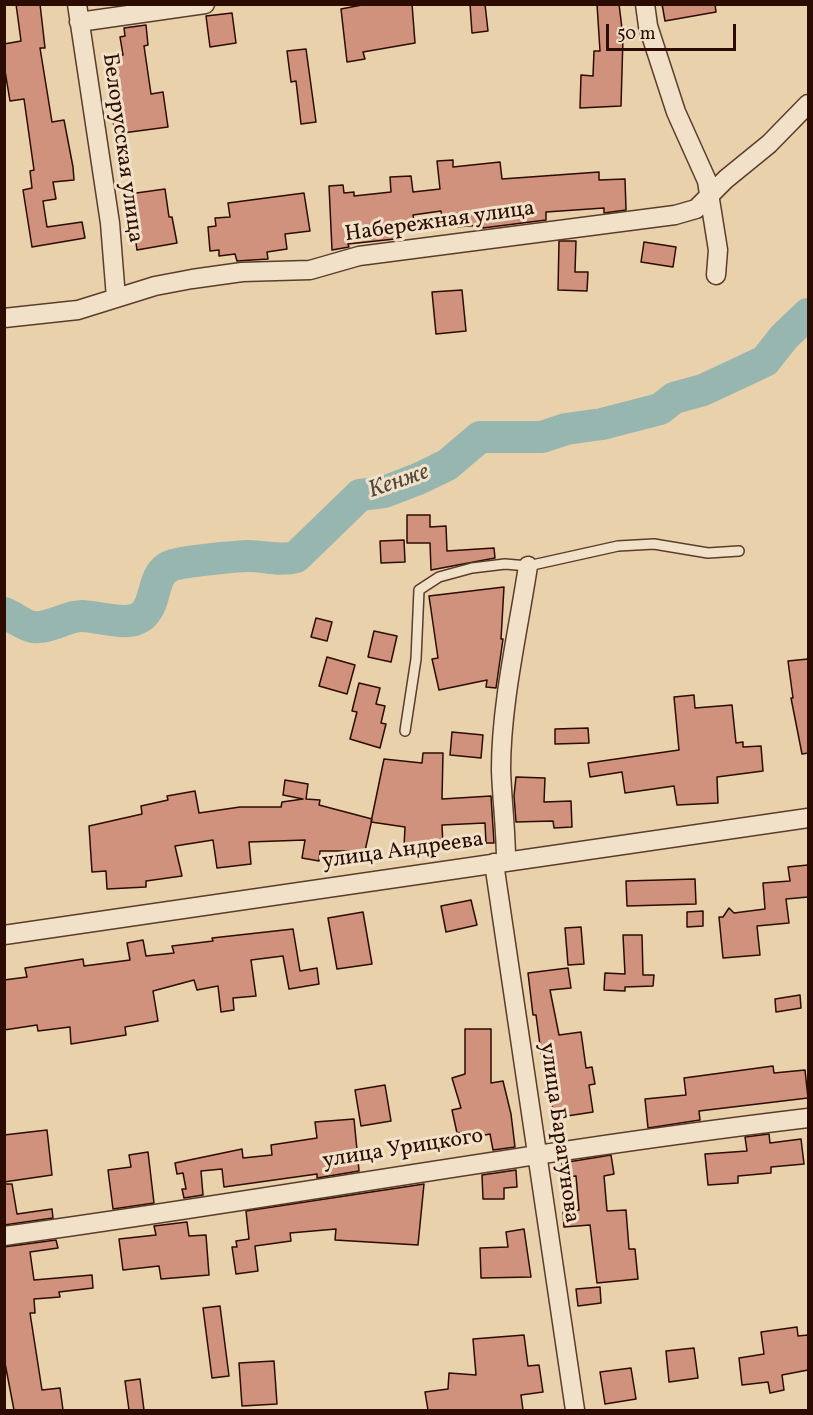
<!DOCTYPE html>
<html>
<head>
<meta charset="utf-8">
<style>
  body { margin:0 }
  #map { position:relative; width:813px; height:1415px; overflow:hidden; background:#e8d1ab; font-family:Vollkorn,serif }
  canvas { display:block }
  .frame { position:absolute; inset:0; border:6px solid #2c0c00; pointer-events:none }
  .scale { position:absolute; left:606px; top:24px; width:130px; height:27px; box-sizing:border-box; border:3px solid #2c0c00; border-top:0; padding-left:8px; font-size:18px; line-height:21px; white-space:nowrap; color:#2c0c00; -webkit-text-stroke:4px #f0e1c8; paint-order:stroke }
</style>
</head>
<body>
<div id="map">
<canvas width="813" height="1415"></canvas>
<div class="frame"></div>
<div class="scale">50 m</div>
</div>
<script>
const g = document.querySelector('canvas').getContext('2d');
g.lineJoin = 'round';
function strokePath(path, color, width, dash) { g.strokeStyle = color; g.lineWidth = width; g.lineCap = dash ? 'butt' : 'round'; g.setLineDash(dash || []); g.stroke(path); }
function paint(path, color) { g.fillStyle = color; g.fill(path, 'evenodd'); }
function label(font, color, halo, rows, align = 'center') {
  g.font = font + ' Vollkorn,serif'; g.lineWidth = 6; g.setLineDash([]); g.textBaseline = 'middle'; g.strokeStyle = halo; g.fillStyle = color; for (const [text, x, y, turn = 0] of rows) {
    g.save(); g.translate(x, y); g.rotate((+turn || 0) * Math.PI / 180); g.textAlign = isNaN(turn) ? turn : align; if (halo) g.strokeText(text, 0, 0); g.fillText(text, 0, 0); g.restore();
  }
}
const river = new Path2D(`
  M4,613C13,616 24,626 33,627C50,629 66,616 82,616C99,616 130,629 144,614C158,600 151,572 173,565C187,561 231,557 246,556C263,555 278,562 296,557L360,495L384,492L418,479L447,465L480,437H542L566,429L602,424L660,409L674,398L703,390L765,361L784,337L808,314`);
const building = new Path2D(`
  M16,4H40L45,48H40L52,122L64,120L73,167L74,180L53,182L56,199L43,201L47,227L82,222L85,238L32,247L23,190L32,188L30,171L34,170L24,99L10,101L4,65V44L21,41Z
  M367,4H412L415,43L363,52L365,59L347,62L341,9Z
  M470,4H485L488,31L472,33Z
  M597,4H619L623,37L621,106L580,108L581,75L593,76L594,51H600Z
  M662,4H715L716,12L665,21Z
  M232,13L236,43L210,47L206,16Z
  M146,25L148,45L144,46L151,94L163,92L168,127L115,134L113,120L120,119L111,56L123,55L120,37L125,36L124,28Z
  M306,49L316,122L301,124L296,81L291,82L287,51Z
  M453,160V167L500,162L502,179L599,172V180L625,179L626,210L604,213V208L546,212V220L483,228L482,225L443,228L441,211L413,215L414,222L393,224L395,239L348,244L349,247L332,250L329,186L343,185L344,193L354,192V196L391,192L390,177L411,176L413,192L440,189L437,161Z
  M165,189L169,217H172L177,243L137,250L129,194Z
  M304,193L310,231L285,234L287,249L267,252L268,259L237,261L235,254L219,256V250L210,251L208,227L216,226L215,218L230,217L228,203Z
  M559,241H576L575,272H588L587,291L558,290Z
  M644,242L676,247L673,267L641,262Z
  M462,290L466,331L436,334L432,292Z
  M407,515H430V527L446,526L447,551L494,548L495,558L431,570L430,543H407Z
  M404,540L405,562L381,563L380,541Z
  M504,587L501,639H503L496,688L486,687L487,680L439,690L432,659L438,658L429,596Z
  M316,618L332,622L327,641L311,637Z
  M374,631L397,636L391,662L368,657Z
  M327,657L355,665L347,694L319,686Z
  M808,659V753L802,754L791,698H793L788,661Z
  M359,683L380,688L376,704L385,706L381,723L386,724L380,748L350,739L357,712L352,711Z
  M694,695L695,708L732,705L736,743L743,742V747L761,746L763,771L717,777L718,803L677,805L674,786L625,793L622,772L590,777L588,763L679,750L674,697Z
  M588,728L589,743L555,744V729Z
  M452,732L483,735L481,758L450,755Z
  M423,753H443L442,799L491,796L494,843H486L485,823L442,825L443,846L404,847L405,827L371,822L384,759L422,763Z
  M516,777L545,778L544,802L571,801L572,827L554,828L553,821L516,822L514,796Z
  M285,780L308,784L306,799L320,800L319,805L372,819L365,851H320L319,861L302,858L305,840L249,842L251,864L217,868L213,840L175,846L182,876L146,881V887L107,889L106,871L92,872L89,826L142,814L141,806L168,800L167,796L195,791L199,813L240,807H281L282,802L303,799L283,795Z
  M808,865V897L786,899L789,923L757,926L760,955L723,958L719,917H723L729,908L734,913L765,909L763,883L790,881L788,867Z
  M695,879L696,904L627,906L626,881Z
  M471,900L477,925L446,932L441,906Z
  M703,911V926L687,927V912Z
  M363,912L372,964L337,969L328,918Z
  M581,927L584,964L568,965L565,928Z
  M293,929L300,971L317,968L319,984L289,989L283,956L251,960L256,996L233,998L234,1010L221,1012L218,986L197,990L194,980L153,991L158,1021L125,1027L126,1035L71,1044L70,1027L38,1031L37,1025L4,1030V980L27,977L25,968L83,959L84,966L130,960L127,943L143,940L146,956L174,953L172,946L213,941L212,938Z
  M623,935H642L643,975H654L653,986L625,987V991L604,990L605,973L625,974Z
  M568,968L571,988L550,990L559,1035L581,1032L586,1068L592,1067L595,1084L589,1085L593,1112L554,1118L550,1090H546L536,1015H533L528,973Z
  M800,995L801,1008L776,1012L775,999Z
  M465,1029H491V1083L503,1081L511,1114L515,1147L493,1150L490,1134L465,1139L464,1132L457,1133L452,1110L461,1108L452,1078L465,1074Z
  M773,1066L774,1073L805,1070L808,1098L699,1111L700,1120L648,1128L645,1099L686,1095L684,1078Z
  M385,1085L391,1121L361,1126L355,1090Z
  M354,1119L359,1171L317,1178V1174L224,1187L222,1169L201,1171L203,1195L184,1198L182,1189H186L183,1173L177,1174L175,1163L242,1149L243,1158L272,1155L271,1145L317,1138L315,1122Z
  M47,1130L52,1175L4,1182V1135Z
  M769,1134L770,1143L801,1139L804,1164L771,1167V1173L738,1176V1183L708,1185L705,1154L747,1151L745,1137Z
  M148,1152L154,1203L113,1209L108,1170L131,1167L129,1155Z
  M611,1155L614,1174L604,1176L607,1211L626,1210L629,1249H635L638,1279L597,1283L590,1225L564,1227L563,1211L579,1210L576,1176L563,1177L562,1163Z
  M516,1170L517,1187L504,1188V1199H483L482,1175Z
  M4,1184H12L17,1214L52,1209L53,1218L4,1225Z
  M424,1184L418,1245L335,1240L336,1229L290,1233L291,1241L255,1246L258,1271L236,1274L232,1247H237L236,1241L249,1239L246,1211Z
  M187,1222L189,1236L206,1235L209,1275L161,1279L159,1266L123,1270L119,1239L156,1235L154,1226Z
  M524,1229L531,1277L481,1278L480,1248L508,1247L506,1232Z
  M56,1240L58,1248L30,1252L34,1280L92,1275L93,1288L59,1292L60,1297L34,1299L35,1313H30L42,1390L60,1388L63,1410H14L4,1358V1247Z
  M600,1287L601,1303L578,1306L576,1289Z
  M220,1306L229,1376L212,1378L203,1308Z
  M797,1327L798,1336L808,1335V1370L782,1375L784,1390L770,1393L768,1382L742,1385L739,1358L764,1354L761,1332Z
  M524,1335L528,1366L539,1365L543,1392L521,1395L523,1410H428L425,1392L448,1389L449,1373L476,1375L473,1339Z
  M694,1348L698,1378L669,1382L666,1351Z
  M274,1361L277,1404L242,1406L239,1363Z
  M631,1368L636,1399L605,1404L600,1372Z
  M140,1379L144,1410H129L125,1381Z`);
const service = new Path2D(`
  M405,731L416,659L419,590L439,577L472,568L505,564L528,566L618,546L654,544L708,553L739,551`);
const minor = new Path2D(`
  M77,4L110,223L116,298
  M645,4L648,26L676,112L707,181L718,250L716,275
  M79,22L205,4
  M4,318L78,310L155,286L192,279L242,272L310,270L359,256L675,215L696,209L726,179L769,144L808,104
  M506,861C506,830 502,800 501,770C501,703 518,632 528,566
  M494,863L575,1410
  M4,935L808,818
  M4,1236C273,1199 539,1150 808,1118`);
const streetNames = [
  ["Белорусская улица",121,148,82],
  ["Набережная улица",440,223,-8],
  ["улица Андреева",403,852,-8],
  ["улица Барагунова",558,1133,82],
  ["улица Урицкого",403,1150,-9]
];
const waterNames = [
  ["Кенже",399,483,-19]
];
strokePath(river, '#98b6b0', 32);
paint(building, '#d0927d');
strokePath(building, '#2c0c00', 1.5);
strokePath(service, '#5b3d2b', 12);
strokePath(minor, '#5b3d2b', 21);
strokePath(service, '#f0e1c8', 9);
strokePath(minor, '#f0e1c8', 18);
label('22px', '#2c0c00', '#f0e1c8', streetNames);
label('italic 24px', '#52483e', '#f0e1c8', waterNames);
</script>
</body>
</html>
